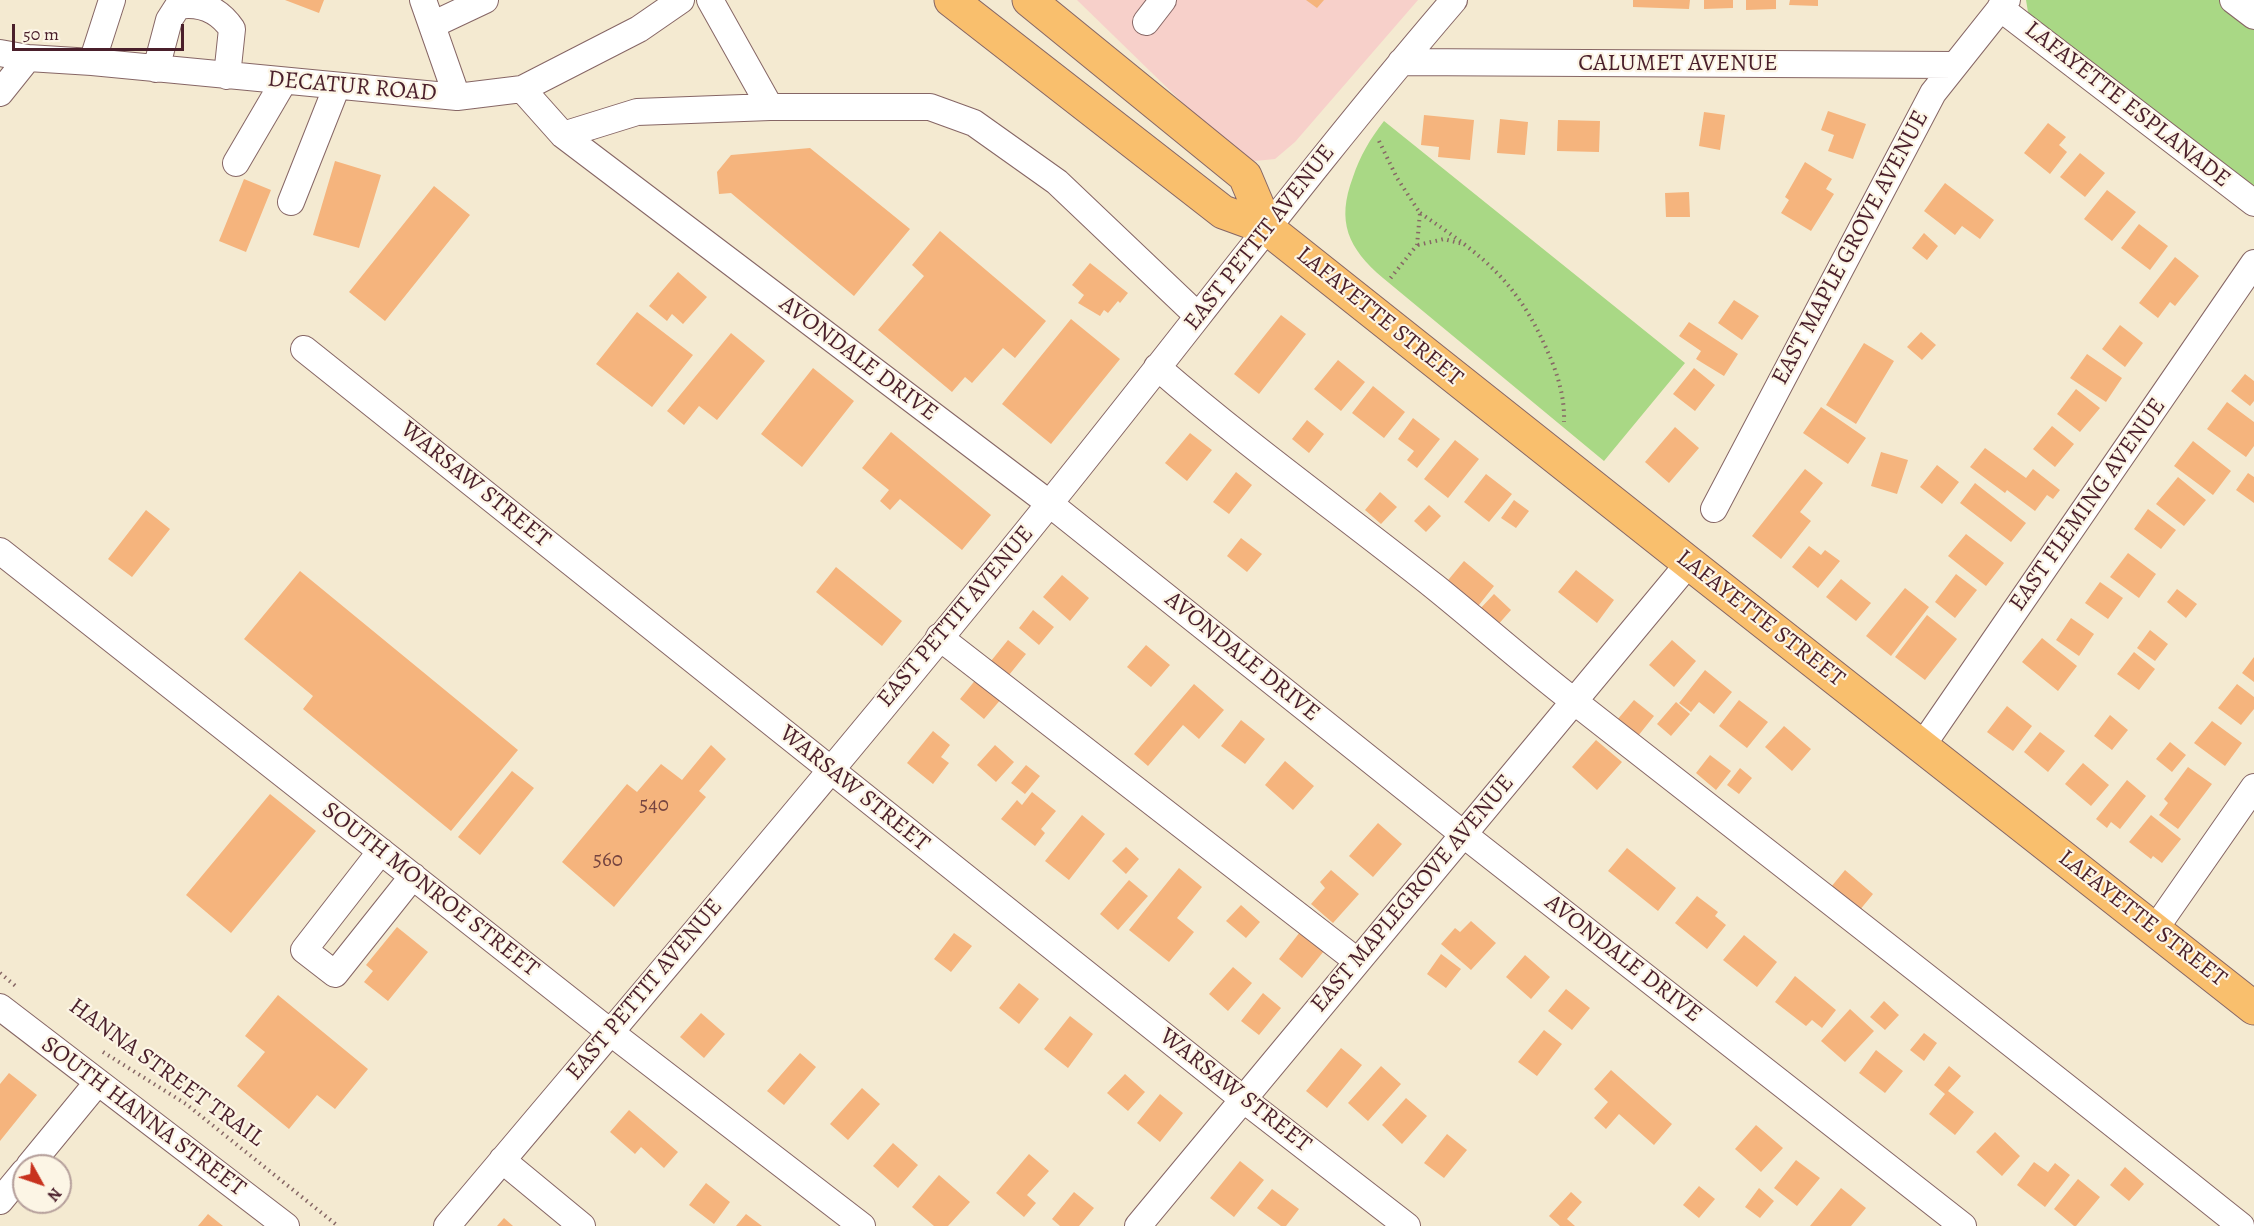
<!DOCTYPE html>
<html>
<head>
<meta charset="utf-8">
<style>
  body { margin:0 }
  #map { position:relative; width:2254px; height:1226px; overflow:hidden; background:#f4ead1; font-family:Alegreya,serif }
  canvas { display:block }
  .north { position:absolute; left:12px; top:1154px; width:60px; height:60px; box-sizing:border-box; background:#fcf5e5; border:2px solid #b59f9b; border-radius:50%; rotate:130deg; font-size:16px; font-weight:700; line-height:24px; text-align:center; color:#4a1f2b }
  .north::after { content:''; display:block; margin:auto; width:21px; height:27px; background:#c8321e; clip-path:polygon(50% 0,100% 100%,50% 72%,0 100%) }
  .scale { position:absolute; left:12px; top:24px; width:172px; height:27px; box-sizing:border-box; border:3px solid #4a1f2b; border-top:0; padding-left:8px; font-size:18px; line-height:21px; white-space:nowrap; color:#4a1f2b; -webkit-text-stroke:4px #fcf5e5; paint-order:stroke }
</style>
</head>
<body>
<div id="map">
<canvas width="2254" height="1226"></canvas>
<div class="north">N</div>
<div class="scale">50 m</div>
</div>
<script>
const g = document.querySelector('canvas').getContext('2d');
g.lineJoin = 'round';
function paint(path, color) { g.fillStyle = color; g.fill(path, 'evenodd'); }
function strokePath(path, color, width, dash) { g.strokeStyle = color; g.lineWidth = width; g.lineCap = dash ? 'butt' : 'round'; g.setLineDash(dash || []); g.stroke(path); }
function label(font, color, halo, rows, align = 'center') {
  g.font = font + ' Alegreya,serif'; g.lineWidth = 4.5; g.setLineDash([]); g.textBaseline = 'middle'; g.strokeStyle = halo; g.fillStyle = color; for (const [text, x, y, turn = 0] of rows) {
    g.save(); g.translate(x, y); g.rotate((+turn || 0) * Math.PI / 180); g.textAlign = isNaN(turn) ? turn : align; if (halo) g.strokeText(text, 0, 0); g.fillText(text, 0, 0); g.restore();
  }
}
const built = new Path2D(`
  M1077,0H1418L1295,142L1275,159L1255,161L1242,158L1228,147Z`);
const green = new Path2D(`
  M2026,0H2219L2254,28V194L2031,18L2028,12Z
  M1384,121L1685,363L1604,461L1383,278C1348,248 1336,222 1353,177C1360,156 1370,139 1384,121Z`);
const building = new Path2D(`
  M285,0H324L319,13Z
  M1306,0H1324L1317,8Z
  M1633,0H1690L1689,9L1633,7Z
  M1704,0H1733V8L1704,9Z
  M1746,0H1776V9L1746,10Z
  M1790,0H1818V6L1789,5Z
  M1828,111L1866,124L1853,159L1828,151L1834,135L1821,130Z
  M1704,112L1725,115L1720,150L1699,146Z
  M1424,115L1474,120L1470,160L1438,157L1439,147L1421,145Z
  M1500,119L1528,122L1525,155L1497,153Z
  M1558,120L1600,121L1599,152L1557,151Z
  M2048,123L2066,137L2059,145L2067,152L2050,174L2024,153Z
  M810,148L910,229L854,296L731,193L719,194L717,172L731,155Z
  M2080,153L2105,173L2085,197L2060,177Z
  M335,161L381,175L359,248L313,235Z
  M1805,162L1832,179L1826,189L1834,194L1811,231L1781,213L1789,200L1785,197Z
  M244,179L271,190L246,252L219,241Z
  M1945,183L1994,220L1980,239L1962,226L1955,235L1924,211Z
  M434,186L470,215L385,321L349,292Z
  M2107,190L2136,212L2112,241L2084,219Z
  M1689,192L1690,217H1666L1665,193Z
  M2139,224L2168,246L2150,270L2121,248Z
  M940,231L1046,321L1015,358L1003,348L972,383L965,377L952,392L878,330L924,276L912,265Z
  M1924,233L1938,246L1927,260L1912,248Z
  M2175,257L2199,276L2175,306L2170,302L2158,318L2139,303Z
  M1090,263L1128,293L1120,303L1118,301L1108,313L1104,310L1100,316L1078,303L1084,295L1072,285Z
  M678,272L707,297L683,324L672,314L667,321L649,306Z
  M1734,300L1759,316L1742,340L1718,323Z
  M637,312L693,355L652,407L596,364Z
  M1281,315L1306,334L1259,394L1234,374Z
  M1071,319L1120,359L1051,444L1002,404Z
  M1689,322L1738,354L1724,376L1696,359L1701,351L1679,336Z
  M2120,325L2143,343L2125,367L2102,349Z
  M1921,332L1936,345L1922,360L1907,347Z
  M731,333L765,361L717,420L699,406L684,425L667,411Z
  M1864,343L1894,361L1856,424L1826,405Z
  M2087,354L2122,378L2106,402L2070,378Z
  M1338,360L1365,382L1341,411L1314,389Z
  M813,368L854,401L802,467L761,434Z
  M1694,368L1715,385L1695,411L1673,394Z
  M2245,374L2254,381V401L2250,406L2231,391Z
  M1373,386L1405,412L1384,438L1352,413Z
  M2076,389L2100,408L2080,432L2057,414Z
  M2227,402L2254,422V446L2246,457L2207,429Z
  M1821,407L1866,438L1848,464L1803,433Z
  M1413,418L1440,439L1417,468L1407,460L1414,451L1398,439Z
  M1307,420L1324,434L1309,453L1292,439Z
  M2052,426L2074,444L2055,467L2033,449Z
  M1675,427L1699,448L1669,483L1645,462Z
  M891,432L991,515L962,550L900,499L890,510L880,501L889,490L862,468Z
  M1190,433L1212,450L1187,481L1165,463Z
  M1455,440L1479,459L1448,498L1424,479Z
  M2193,441L2231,471L2213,495L2174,466Z
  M1985,448L2026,478L2033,469L2060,490L2053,499L2047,495L2035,511L2007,490L2005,493L1970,467Z
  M1881,452L1908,460L1897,494L1871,486Z
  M1937,465L1959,482L1942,504L1920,487Z
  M1805,469L1823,483L1800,512L1811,521L1781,559L1752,536Z
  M1236,472L1252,485L1229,514L1213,502Z
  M2248,473L2254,477V503L2236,490Z
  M1486,474L1512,494L1489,522L1464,502Z
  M2178,477L2206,500L2184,526L2156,504Z
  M1975,483L2026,523L2011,542L1960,503Z
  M1380,492L1397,507L1381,524L1365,510Z
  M1514,500L1529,511L1516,528L1501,518Z
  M1429,505L1441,516L1426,532L1414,521Z
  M2148,509L2176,530L2161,549L2134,529Z
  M146,510L170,529L132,577L108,559Z
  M1966,534L2004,563L1986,586L1948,556Z
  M1241,538L1262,554L1247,572L1227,556Z
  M1809,546L1821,555L1825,550L1840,561L1818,588L1792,567Z
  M2128,553L2156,574L2139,598L2110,577Z
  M1464,561L1494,586L1475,610L1444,585Z
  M836,567L902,621L882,646L816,592Z
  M1576,570L1614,600L1597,623L1558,592Z
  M300,571L518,750L451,831L303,709L313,696L244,639Z
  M1956,574L1977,590L1955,618L1935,602Z
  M1062,575L1089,598L1070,621L1043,597Z
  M1841,579L1871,603L1856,621L1826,597Z
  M2100,582L2123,598L2108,619L2085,603Z
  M1905,588L1929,607L1891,656L1866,636Z
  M2177,589L2197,604L2186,618L2167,602Z
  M1494,594L1511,610L1496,627L1478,611Z
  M1033,610L1054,627L1039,645L1019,628Z
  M1927,615L1957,639L1925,680L1895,657Z
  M2071,618L2094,634L2079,656L2056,640Z
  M2150,630L2168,644L2155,661L2137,648Z
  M2042,638L2077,666L2058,691L2022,662Z
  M1008,640L1026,654L1009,675L991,661Z
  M1672,640L1696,661L1674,687L1649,665Z
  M1146,645L1170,665L1151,687L1127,667Z
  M2134,652L2155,669L2139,690L2117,674Z
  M2254,657V682L2242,673Z
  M1705,670L1732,692L1714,714L1699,702L1691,712L1679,703Z
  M977,678L1002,698L984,719L960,699Z
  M1194,684L1224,710L1199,739L1183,725L1148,766L1134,754Z
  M2237,684L2254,697V709L2241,725L2218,708Z
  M1634,700L1654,716L1638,736L1617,720Z
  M1739,700L1768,722L1747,748L1719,726Z
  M1676,702L1690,714L1671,736L1657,724Z
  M2007,706L2032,726L2013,751L1987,732Z
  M2110,715L2128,730L2112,750L2094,736Z
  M1241,720L1265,739L1245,764L1221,746Z
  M2212,721L2242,743L2225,766L2194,743Z
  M1784,726L1811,749L1792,771L1765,747Z
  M933,731L950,745L941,757L949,763L933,784L907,763Z
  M2040,732L2065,751L2048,772L2024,752Z
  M1596,740L1622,762L1597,790L1572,767Z
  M2170,742L2186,755L2172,772L2156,759Z
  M711,745L726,759L699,791L706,797L614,907L562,862L627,784L637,792L661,764L682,780Z
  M995,745L1014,762L996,782L977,765Z
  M1710,755L1731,771L1716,790L1696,773Z
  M1285,761L1314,786L1293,810L1265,785Z
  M2083,763L2109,785L2091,806L2065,784Z
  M1026,765L1040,776L1025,794L1011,783Z
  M2188,767L2212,784L2178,829L2159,815L2168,803L2164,799Z
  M1740,768L1752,778L1739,794L1727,785Z
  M512,771L534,788L480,855L458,837Z
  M2127,780L2146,796L2120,829L2111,822L2107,828L2096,819Z
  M1032,792L1056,811L1041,829L1045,833L1035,846L1001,819L1017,800L1022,805Z
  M270,794L316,831L231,933L186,895Z
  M1082,815L1105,834L1069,880L1045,861Z
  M2151,815L2181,839L2162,863L2153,856L2151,859L2129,842Z
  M1378,823L1402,844L1373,877L1349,856Z
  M1126,847L1139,859L1126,874L1112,861Z
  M1627,848L1676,888L1658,911L1608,871Z
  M1179,868L1202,887L1177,918L1194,932L1169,962L1129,930Z
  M1331,870L1359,894L1333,923L1311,904L1325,888L1320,882Z
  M1845,870L1873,894L1859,911L1831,887Z
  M1129,880L1148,896L1118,930L1100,914Z
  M1697,896L1718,912L1715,916L1726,925L1707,949L1675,923Z
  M1241,905L1260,922L1246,938L1226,921Z
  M1471,921L1496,943L1471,970L1441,944L1455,928L1460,932Z
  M397,927L428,952L388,1001L364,982L373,971L366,965Z
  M1300,932L1324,951L1302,978L1279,959Z
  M954,933L972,946L951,972L934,959Z
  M1744,935L1777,962L1757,987L1723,960Z
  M1441,954L1461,969L1446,988L1427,974Z
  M1525,955L1550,977L1531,999L1506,977Z
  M1233,967L1252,983L1228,1011L1209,994Z
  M1795,976L1836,1010L1822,1028L1812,1020L1806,1026L1775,1002Z
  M1019,983L1039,999L1019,1024L999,1008Z
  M1566,989L1590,1008L1572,1030L1548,1011Z
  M1263,993L1281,1008L1259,1035L1241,1021Z
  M278,995L368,1069L335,1109L317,1095L289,1129L237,1086L265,1052L245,1036Z
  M1884,1001L1899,1015L1885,1030L1870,1017Z
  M1850,1009L1874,1031L1845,1062L1821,1041Z
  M701,1013L725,1034L704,1058L680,1037Z
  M1070,1016L1093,1034L1068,1068L1044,1049Z
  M1544,1030L1562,1044L1537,1076L1518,1062Z
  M1924,1033L1937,1043L1924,1061L1910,1050Z
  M1341,1048L1362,1065L1327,1108L1306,1091Z
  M1876,1050L1903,1071L1885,1093L1859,1073Z
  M800,1053L816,1067L784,1105L767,1091Z
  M1381,1066L1401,1084L1368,1121L1348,1103Z
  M1949,1066L1961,1076L1948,1091L1974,1112L1955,1135L1929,1114L1945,1094L1934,1085Z
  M1611,1070L1672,1124L1654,1145L1619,1114L1606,1129L1594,1118L1608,1102L1594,1089Z
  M9,1073L37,1095L0,1141V1084Z
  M1125,1074L1145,1092L1128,1111L1107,1093Z
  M862,1088L880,1104L848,1140L830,1124Z
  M1160,1094L1183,1113L1160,1142L1137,1123Z
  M1406,1098L1427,1116L1402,1144L1382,1125Z
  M629,1110L678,1152L664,1168L641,1147L635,1154L610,1132Z
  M1756,1125L1783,1148L1761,1172L1735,1149Z
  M1995,1132L2020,1156L2002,1176L1976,1152Z
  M1447,1134L1467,1150L1444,1178L1424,1163Z
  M893,1143L918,1165L898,1188L873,1166Z
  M1029,1154L1049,1171L1027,1195L1036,1203L1024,1217L996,1193Z
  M1796,1160L1820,1178L1797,1206L1774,1188Z
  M1240,1161L1264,1180L1234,1217L1210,1198Z
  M2034,1162L2048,1172L2055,1163L2070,1175L2045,1207L2017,1185Z
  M2125,1167L2144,1184L2129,1201L2110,1185Z
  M939,1175L970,1202L948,1226H934L912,1207Z
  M2078,1179L2100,1197L2076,1226H2074L2054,1209Z
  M706,1183L730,1202L714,1224L689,1205Z
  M1699,1186L1715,1199L1699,1218L1683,1205Z
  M1759,1188L1774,1201L1760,1218L1745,1207Z
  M1841,1188L1866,1208L1851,1226H1810Z
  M1272,1189L1299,1209L1286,1226H1281L1257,1208Z
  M1074,1192L1094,1208L1079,1226H1060L1052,1219Z
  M1571,1192L1582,1202L1567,1219L1575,1226H1560L1549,1216Z
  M208,1214L223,1226H198Z
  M746,1214L762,1226H736Z
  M504,1218L513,1226H497Z`);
const path = new Path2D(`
  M1379,141L1397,178L1420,213L1417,245L1389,280
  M1420,213C1482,255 1516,280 1547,350C1557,372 1565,397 1564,422
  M1418,245L1444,239L1463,244
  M0,973L18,988
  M103,1052L186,1104L338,1226`);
const minor = new Path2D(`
  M423,0L457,97
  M2233,0L2254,16
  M2000,8L2254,203
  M1146,22L1163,0
  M432,25L485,0
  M0,53L28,58L92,62L457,97L522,89L639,29L681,0
  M92,62L112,0
  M1401,62L1955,65
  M156,69L169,20L178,6C201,2 219,10 232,29L227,76
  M522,89L563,135L1050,504L1463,834L1963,1226
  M0,93L28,58
  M770,107H930L974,123L1057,182L1198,316
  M563,135L637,112L770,107L710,0
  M236,163L284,81
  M291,202L337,86
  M304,349L1243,1099L1407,1226
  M1157,367C1247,445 1343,514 1435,587C1482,625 1527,665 1575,702C1797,876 2021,1049 2241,1226
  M1714,509L1933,93L2007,0
  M0,551L610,1032L862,1226
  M939,637L1357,961
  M1922,746L2254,263
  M381,851L304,950L335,974L413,876
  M2155,929L2254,787
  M0,1007L286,1226
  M502,1160L582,1226
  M29,1166L98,1082
  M0,1201L24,1172
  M447,1226C649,986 853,748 1050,503C1185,336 1314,163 1454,0
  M1138,1226L1689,563`);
const highway = new Path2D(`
  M951,0L1223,212L1267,228L1689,563L2254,1008
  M1029,0L1245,176L1267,228`);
const numberNames = [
  ["540",654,806],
  ["560",608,861]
];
const streetNames = [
  ["CALUMET AVENUE",1678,64],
  ["DECATUR ROAD",352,87,5],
  ["LAFAYETTE ESPLANADE",2127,105,38],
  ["EAST PETTIT AVENUE",1260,238,-52],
  ["EAST MAPLE GROVE AVENUE",1851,248,-62],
  ["LAFAYETTE STREET",1379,317,39],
  ["AVONDALE DRIVE",858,359,37],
  ["WARSAW STREET",475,485,39],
  ["EAST FLEMING AVENUE",2088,505,-55],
  ["EAST PETTIT AVENUE",956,617,-50],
  ["LAFAYETTE STREET",1760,619,38],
  ["AVONDALE DRIVE",1242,657,39],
  ["WARSAW STREET",854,789,39],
  ["SOUTH MONROE STREET",430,890,38],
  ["EAST MAPLEGROVE AVENUE",1413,894,-50],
  ["LAFAYETTE STREET",2142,919,38],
  ["AVONDALE DRIVE",1623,959,38],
  ["EAST PETTIT AVENUE",645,990,-50],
  ["HANNA STREET TRAIL",166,1073,36],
  ["WARSAW STREET",1235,1091,38],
  ["SOUTH HANNA STREET",143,1117,37]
];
paint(built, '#f7d0ca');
paint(green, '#a9d885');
paint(building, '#f5b47d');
strokePath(minor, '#866665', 28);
strokePath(highway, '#866665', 35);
strokePath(path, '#866665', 4, [1.5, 4.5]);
strokePath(minor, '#fff', 26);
strokePath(highway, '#f9bf6d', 33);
label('21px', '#754440', null, numberNames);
label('24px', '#4a1f2b', '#fcf5e5', streetNames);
</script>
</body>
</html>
